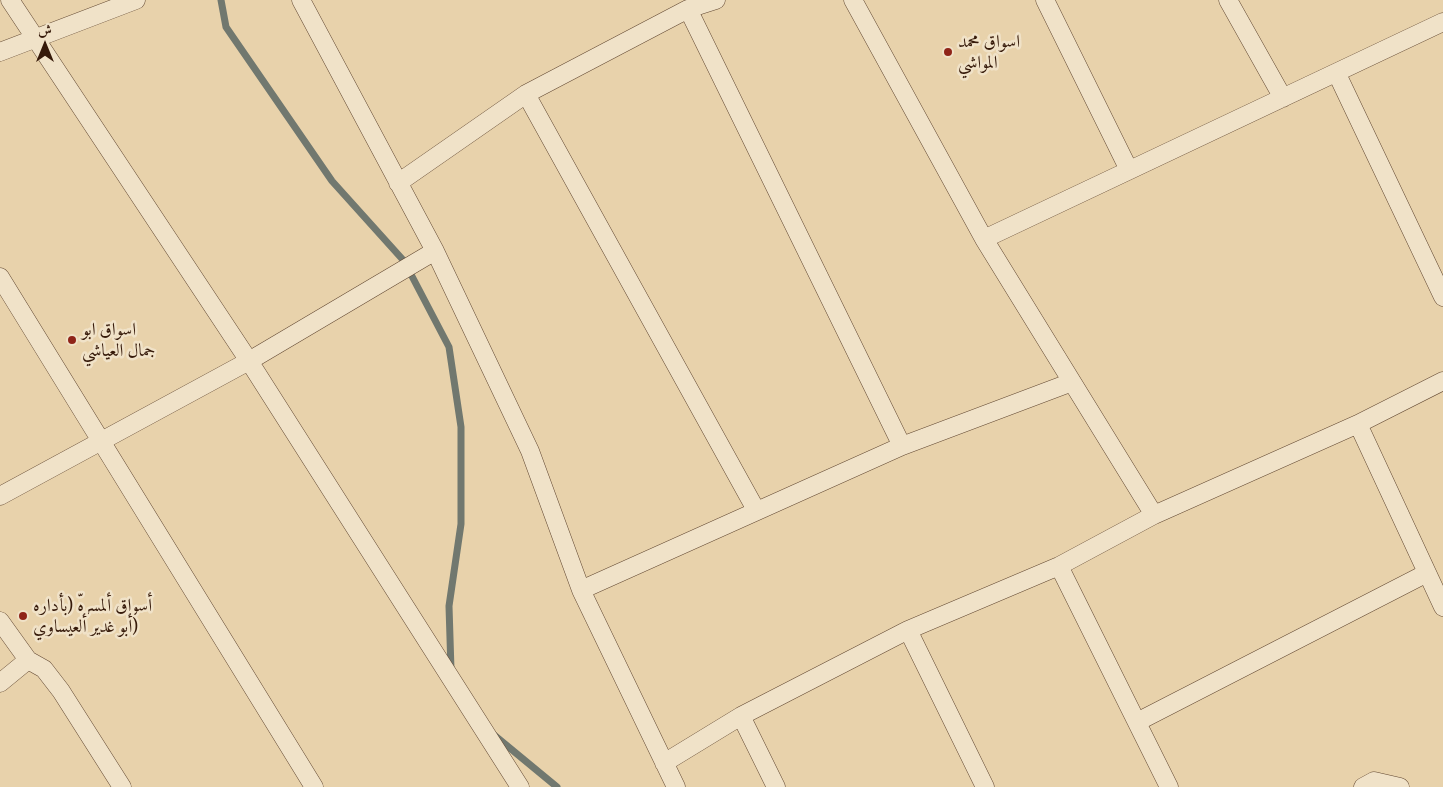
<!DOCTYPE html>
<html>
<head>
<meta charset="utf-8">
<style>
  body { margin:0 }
  #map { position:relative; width:1443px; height:787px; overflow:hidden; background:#e8d2ab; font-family:"Gentium Book Plus",Amiri,serif }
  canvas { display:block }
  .north { position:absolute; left:20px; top:20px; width:50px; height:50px; -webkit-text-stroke:4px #f0e2c8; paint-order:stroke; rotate:0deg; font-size:14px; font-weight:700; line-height:20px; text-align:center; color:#361a0a }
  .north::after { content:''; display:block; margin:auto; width:18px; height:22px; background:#361a0a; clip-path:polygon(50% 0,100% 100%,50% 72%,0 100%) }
</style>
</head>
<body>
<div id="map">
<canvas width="1443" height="787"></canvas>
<div class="north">ش</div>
</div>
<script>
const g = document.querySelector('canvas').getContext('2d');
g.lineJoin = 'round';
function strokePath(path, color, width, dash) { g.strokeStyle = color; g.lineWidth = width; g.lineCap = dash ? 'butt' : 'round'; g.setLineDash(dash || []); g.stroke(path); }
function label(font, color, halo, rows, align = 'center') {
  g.font = font + ' "Gentium Book Plus",Amiri,serif'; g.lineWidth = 5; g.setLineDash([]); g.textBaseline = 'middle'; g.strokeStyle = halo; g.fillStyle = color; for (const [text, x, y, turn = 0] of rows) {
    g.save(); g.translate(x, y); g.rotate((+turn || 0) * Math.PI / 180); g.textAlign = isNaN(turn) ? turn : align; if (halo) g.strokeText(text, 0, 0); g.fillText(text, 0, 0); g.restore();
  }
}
const stream = new Path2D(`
  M221,0L226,27L332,181L404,261L449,347L461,427V524L449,606L451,670
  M494,735L557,787`);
const street = new Path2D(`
  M10,0L249,361L520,787
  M301,0L435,251L530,451L581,590L676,787
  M853,0L984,239L1154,515
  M1045,0L1129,170
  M1228,0L1283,98
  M688,9L902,446
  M0,52L136,0
  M1337,74L1443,297
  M526,94L756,510
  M398,183L526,94L688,9L716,0
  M984,239L1443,22
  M0,277L314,787
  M1358,424L1443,607
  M0,496L249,361L435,251
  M1059,566L1169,787
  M581,590L902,446L1072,382
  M0,621L28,660L44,669L61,691L122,787
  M908,630L985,787
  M0,683L28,660
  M741,716L776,787
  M1137,722L1427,573
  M664,763L741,716L908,630L1059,566L1154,515L1358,424L1443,381
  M1363,787L1374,781L1400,787`);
const markers = [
  [948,52,5,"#8f2418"],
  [72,340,5,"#8f2418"],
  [23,616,5,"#8f2418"]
];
const poiNames = [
  ["اسواق محمد",958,42],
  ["المواشي",958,63],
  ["اسواق ابو",82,330],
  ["جمال العياشي",82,351],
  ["أسواق ألمسرهّ (بأداره",33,606],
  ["أبو غدير ألعيساوي)",33,627]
];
strokePath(stream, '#71786f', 7);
strokePath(street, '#624832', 19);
strokePath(street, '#f0e2c8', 18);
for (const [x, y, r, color] of markers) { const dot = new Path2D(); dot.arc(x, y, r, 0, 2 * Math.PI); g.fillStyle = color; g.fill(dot); strokePath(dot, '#f0e2c8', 2); }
label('18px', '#361a0a', '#f0e2c8', poiNames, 'left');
</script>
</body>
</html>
